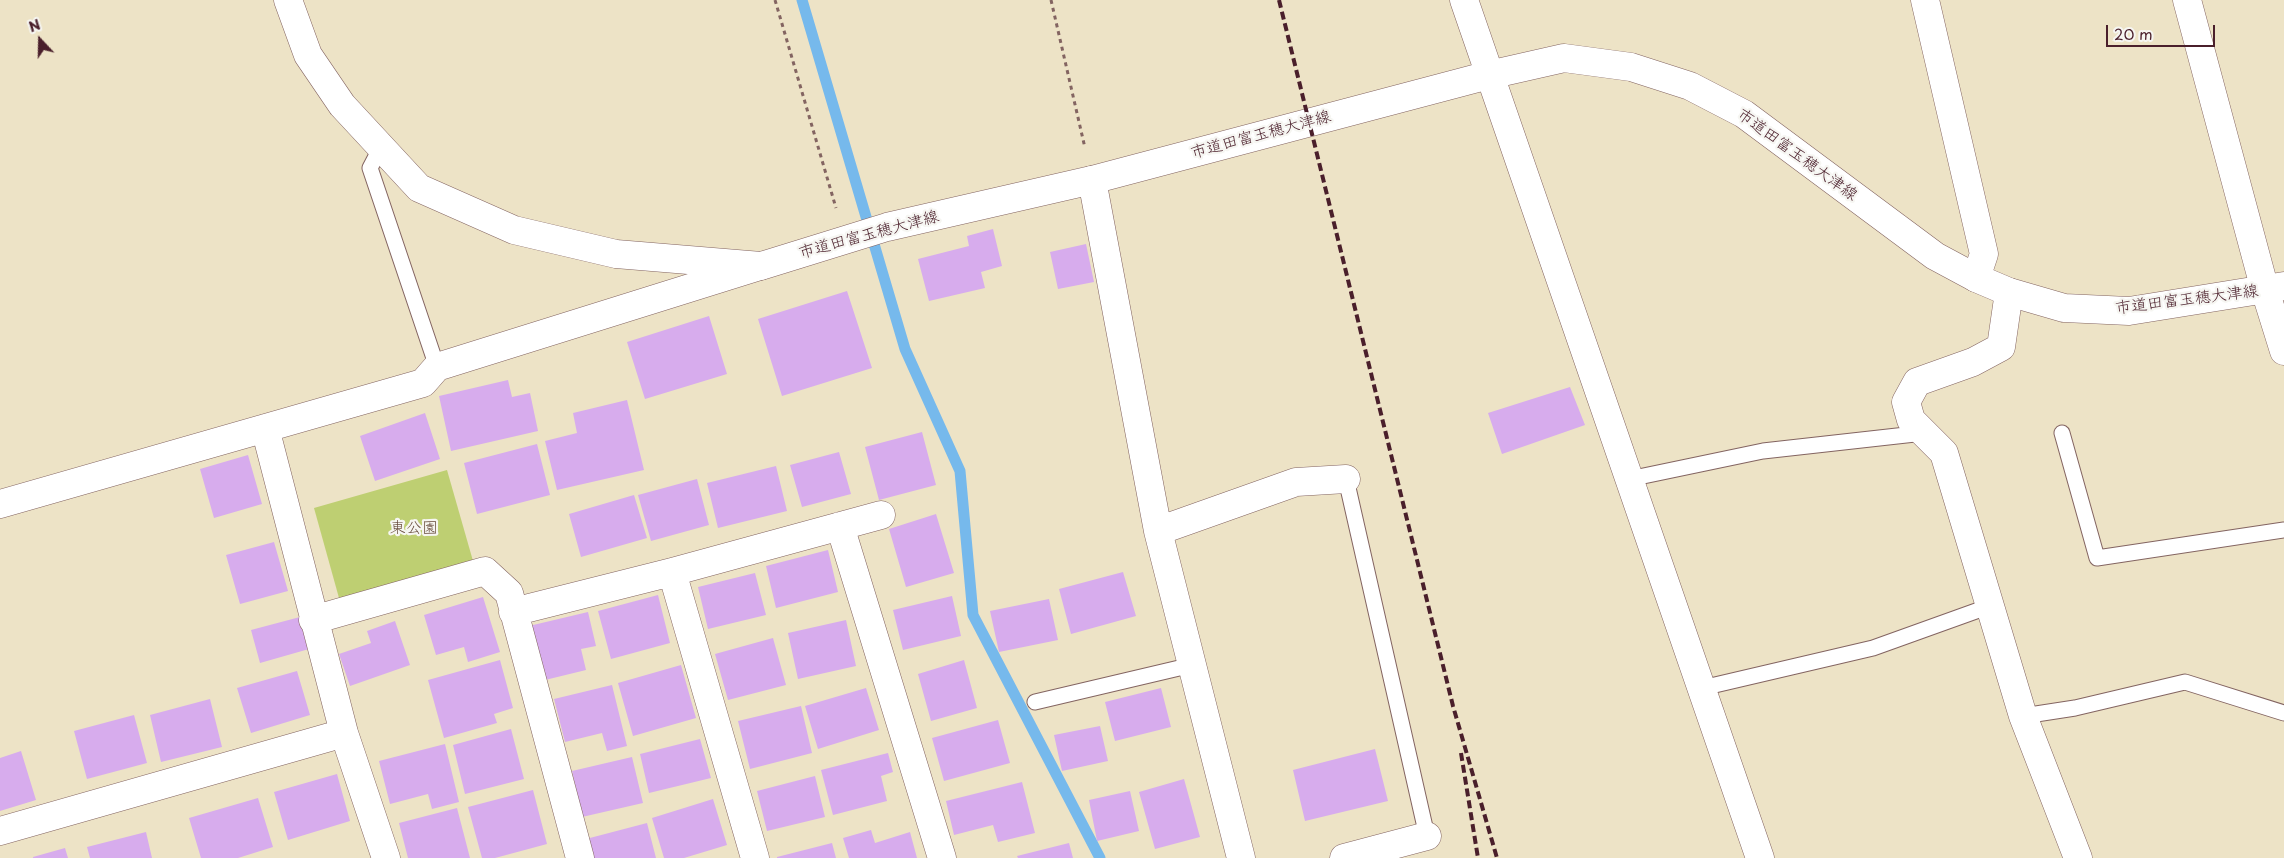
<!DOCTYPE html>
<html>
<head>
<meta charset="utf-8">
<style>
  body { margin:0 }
  #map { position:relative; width:2284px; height:858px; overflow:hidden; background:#ede3c6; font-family:"Playpen Sans",sans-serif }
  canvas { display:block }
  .north { position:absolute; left:15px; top:15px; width:50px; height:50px; -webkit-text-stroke:4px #f6f6f2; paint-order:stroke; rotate:339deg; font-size:14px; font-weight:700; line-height:20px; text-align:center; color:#4a1f2b }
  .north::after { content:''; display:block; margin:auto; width:18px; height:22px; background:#4a1f2b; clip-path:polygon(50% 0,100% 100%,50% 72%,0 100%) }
  .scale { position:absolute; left:2106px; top:25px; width:109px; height:22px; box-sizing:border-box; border:2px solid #4a1f2b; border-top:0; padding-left:6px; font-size:15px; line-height:18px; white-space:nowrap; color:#4a1f2b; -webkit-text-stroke:4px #f6f6f2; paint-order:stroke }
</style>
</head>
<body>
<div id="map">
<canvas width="2284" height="858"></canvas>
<div class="north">N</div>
<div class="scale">20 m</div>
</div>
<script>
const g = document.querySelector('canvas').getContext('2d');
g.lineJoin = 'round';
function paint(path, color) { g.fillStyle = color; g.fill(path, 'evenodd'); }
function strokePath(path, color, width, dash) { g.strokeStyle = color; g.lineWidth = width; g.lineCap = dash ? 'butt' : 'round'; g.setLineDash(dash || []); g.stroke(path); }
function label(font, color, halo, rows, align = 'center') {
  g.font = font + ' "Playpen Sans","Klee One",sans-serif'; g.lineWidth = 4.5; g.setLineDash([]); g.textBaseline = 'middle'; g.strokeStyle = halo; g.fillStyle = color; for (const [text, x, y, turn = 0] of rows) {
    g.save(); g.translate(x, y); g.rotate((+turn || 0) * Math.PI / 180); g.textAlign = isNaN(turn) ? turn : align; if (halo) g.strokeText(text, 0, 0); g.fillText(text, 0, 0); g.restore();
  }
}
const green = new Path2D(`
  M447,470L473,561L339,598L314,508Z`);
const stream = new Path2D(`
  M802,0L905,349L960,471L973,615L1100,858`);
const building = new Path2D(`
  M993,229L1002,266L981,272L985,288L929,301L918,259L969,246L967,236Z
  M1086,244L1094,282L1058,289L1050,252Z
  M847,291L872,368L782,396L758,319Z
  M709,316L727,374L645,399L627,342Z
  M508,380L512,397L530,393L538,431L451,451L439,396Z
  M1570,387L1585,425L1502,454L1488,413Z
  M627,400L644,470L557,490L545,441L577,433L573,413Z
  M425,413L440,459L375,481L360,436Z
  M922,432L936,485L879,500L865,447Z
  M537,444L550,495L477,514L464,463Z
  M839,452L851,494L802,507L790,465Z
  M248,455L262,504L214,518L200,469Z
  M776,466L787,511L718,528L707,483Z
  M697,479L709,525L651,541L638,495Z
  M634,495L647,538L581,557L569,514Z
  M936,514L954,573L906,587L889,529Z
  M274,542L288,591L240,604L226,555Z
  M828,550L838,592L776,608L766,566Z
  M1123,572L1136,616L1071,634L1059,589Z
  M755,573L766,615L708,629L698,587Z
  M658,595L670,643L611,659L598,611Z
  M952,596L961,636L903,650L893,610Z
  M483,597L500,652L468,662L464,647L436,655L424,615Z
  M1049,599L1058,640L999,652L990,611Z
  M588,612L596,646L581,649L586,670L541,681L529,626Z
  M300,617L309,649L260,663L251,630Z
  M846,620L856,666L798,679L788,633Z
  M395,621L410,665L350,686L339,654L371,643L367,631Z
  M773,638L786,685L728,700L715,654Z
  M500,660L513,708L494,714L497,723L444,738L428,680Z
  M964,660L977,708L931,721L918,674Z
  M681,665L696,718L633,736L618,683Z
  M297,671L310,715L251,733L237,688Z
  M612,685L627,746L607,751L602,733L565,742L554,699Z
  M866,688L879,730L818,749L805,706Z
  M1161,688L1171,727L1115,741L1105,702Z
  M210,699L222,747L161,762L150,715Z
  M801,706L812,753L750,769L738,721Z
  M134,715L147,763L87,779L74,731Z
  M998,720L1010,763L944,781L932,738Z
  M1100,726L1108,761L1062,771L1054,735Z
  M511,729L524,779L465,794L453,745Z
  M700,739L711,778L649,793L640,754Z
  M445,744L459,802L432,809L428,794L390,804L379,761Z
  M1375,749L1388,801L1305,821L1293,770Z
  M21,751L36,800L0,811V758Z
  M888,753L893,772L881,776L887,801L833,815L821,770Z
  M632,757L643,803L582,817L572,771Z
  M337,774L350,821L288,840L274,792Z
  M815,776L825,817L767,831L757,791Z
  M1184,779L1200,837L1155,849L1139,792Z
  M1022,782L1035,833L998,842L993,825L954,835L946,801Z
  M533,790L547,844L495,858H482L468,807Z
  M1130,791L1139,831L1097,841L1089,800Z
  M258,798L273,847L238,858H201L189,818Z
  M713,799L727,845L684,858H664L652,818Z
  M457,808L470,858H408L399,823Z
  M647,823L656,858H591L586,839Z
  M871,830L875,843L910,832L917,858H849L843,838Z
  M146,832L152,858H90L87,847Z
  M832,843L836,858H777V857Z
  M1069,843L1073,858H1018L1017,856Z
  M65,848L68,858H33V857Z`);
const path = new Path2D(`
  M775,0L836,208
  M1051,0L1085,148`);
const service = new Path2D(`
  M381,147L370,168L437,367
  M2062,433L2097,558L2284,530
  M1346,479L1427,836
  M1629,479L1763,451L1924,433
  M1702,688L1873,648L1990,606
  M1035,702L1192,665
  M2023,716L2075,708L2185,682L2284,713`);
const minor = new Path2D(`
  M1464,0L1760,858
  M1925,0L1984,254L1976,278
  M2187,0L2265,290L2284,351
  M1092,180L1158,531L1241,858
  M2009,292L2001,347L1973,362L1917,382L1906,402L1911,420L1944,453L2023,716L2078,858
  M265,428L344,733L386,858
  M0,504L423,383L437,367L760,266
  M840,526L942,858
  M1158,531L1296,482L1346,479
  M672,572L755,858
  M513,612L672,572L881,515
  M313,620L485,571L509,593L580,858
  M0,831L344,733
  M1344,858L1427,836`);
const tertiary = new Path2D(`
  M288,0L308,55L342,105L419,188L514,230L616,254L761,266L887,227L1092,180L1489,75L1564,58L1631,67L1690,86L1744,114L1935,256L1976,278L2009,292L2064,308L2129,311L2284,286`);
const rail = new Path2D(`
  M1279,0L1453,706L1497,858
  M1461,753L1478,858`);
const streetNames = [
  ["市道田富玉穂大津線",1261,135,-15],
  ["市道田富玉穂大津線",1797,155,36],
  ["市道田富玉穂大津線",869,235,-15],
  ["市道田富玉穂大津線",2187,300,-7]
];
const parkNames = [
  ["東公園",414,529]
];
paint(green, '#becf72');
strokePath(stream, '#76b9ec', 11);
paint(building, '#d7aced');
strokePath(service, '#836461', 17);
strokePath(minor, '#836461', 29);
strokePath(tertiary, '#836461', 29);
strokePath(path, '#836461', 3, [4, 4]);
strokePath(service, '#fff', 15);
strokePath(minor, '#fff', 28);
strokePath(tertiary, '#fff', 28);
strokePath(rail, '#4a1f2b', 4, [8, 4]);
label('16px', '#4a1f2b', '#f6f6f2', streetNames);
label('16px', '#674b3d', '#f6f6f2', parkNames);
</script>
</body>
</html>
